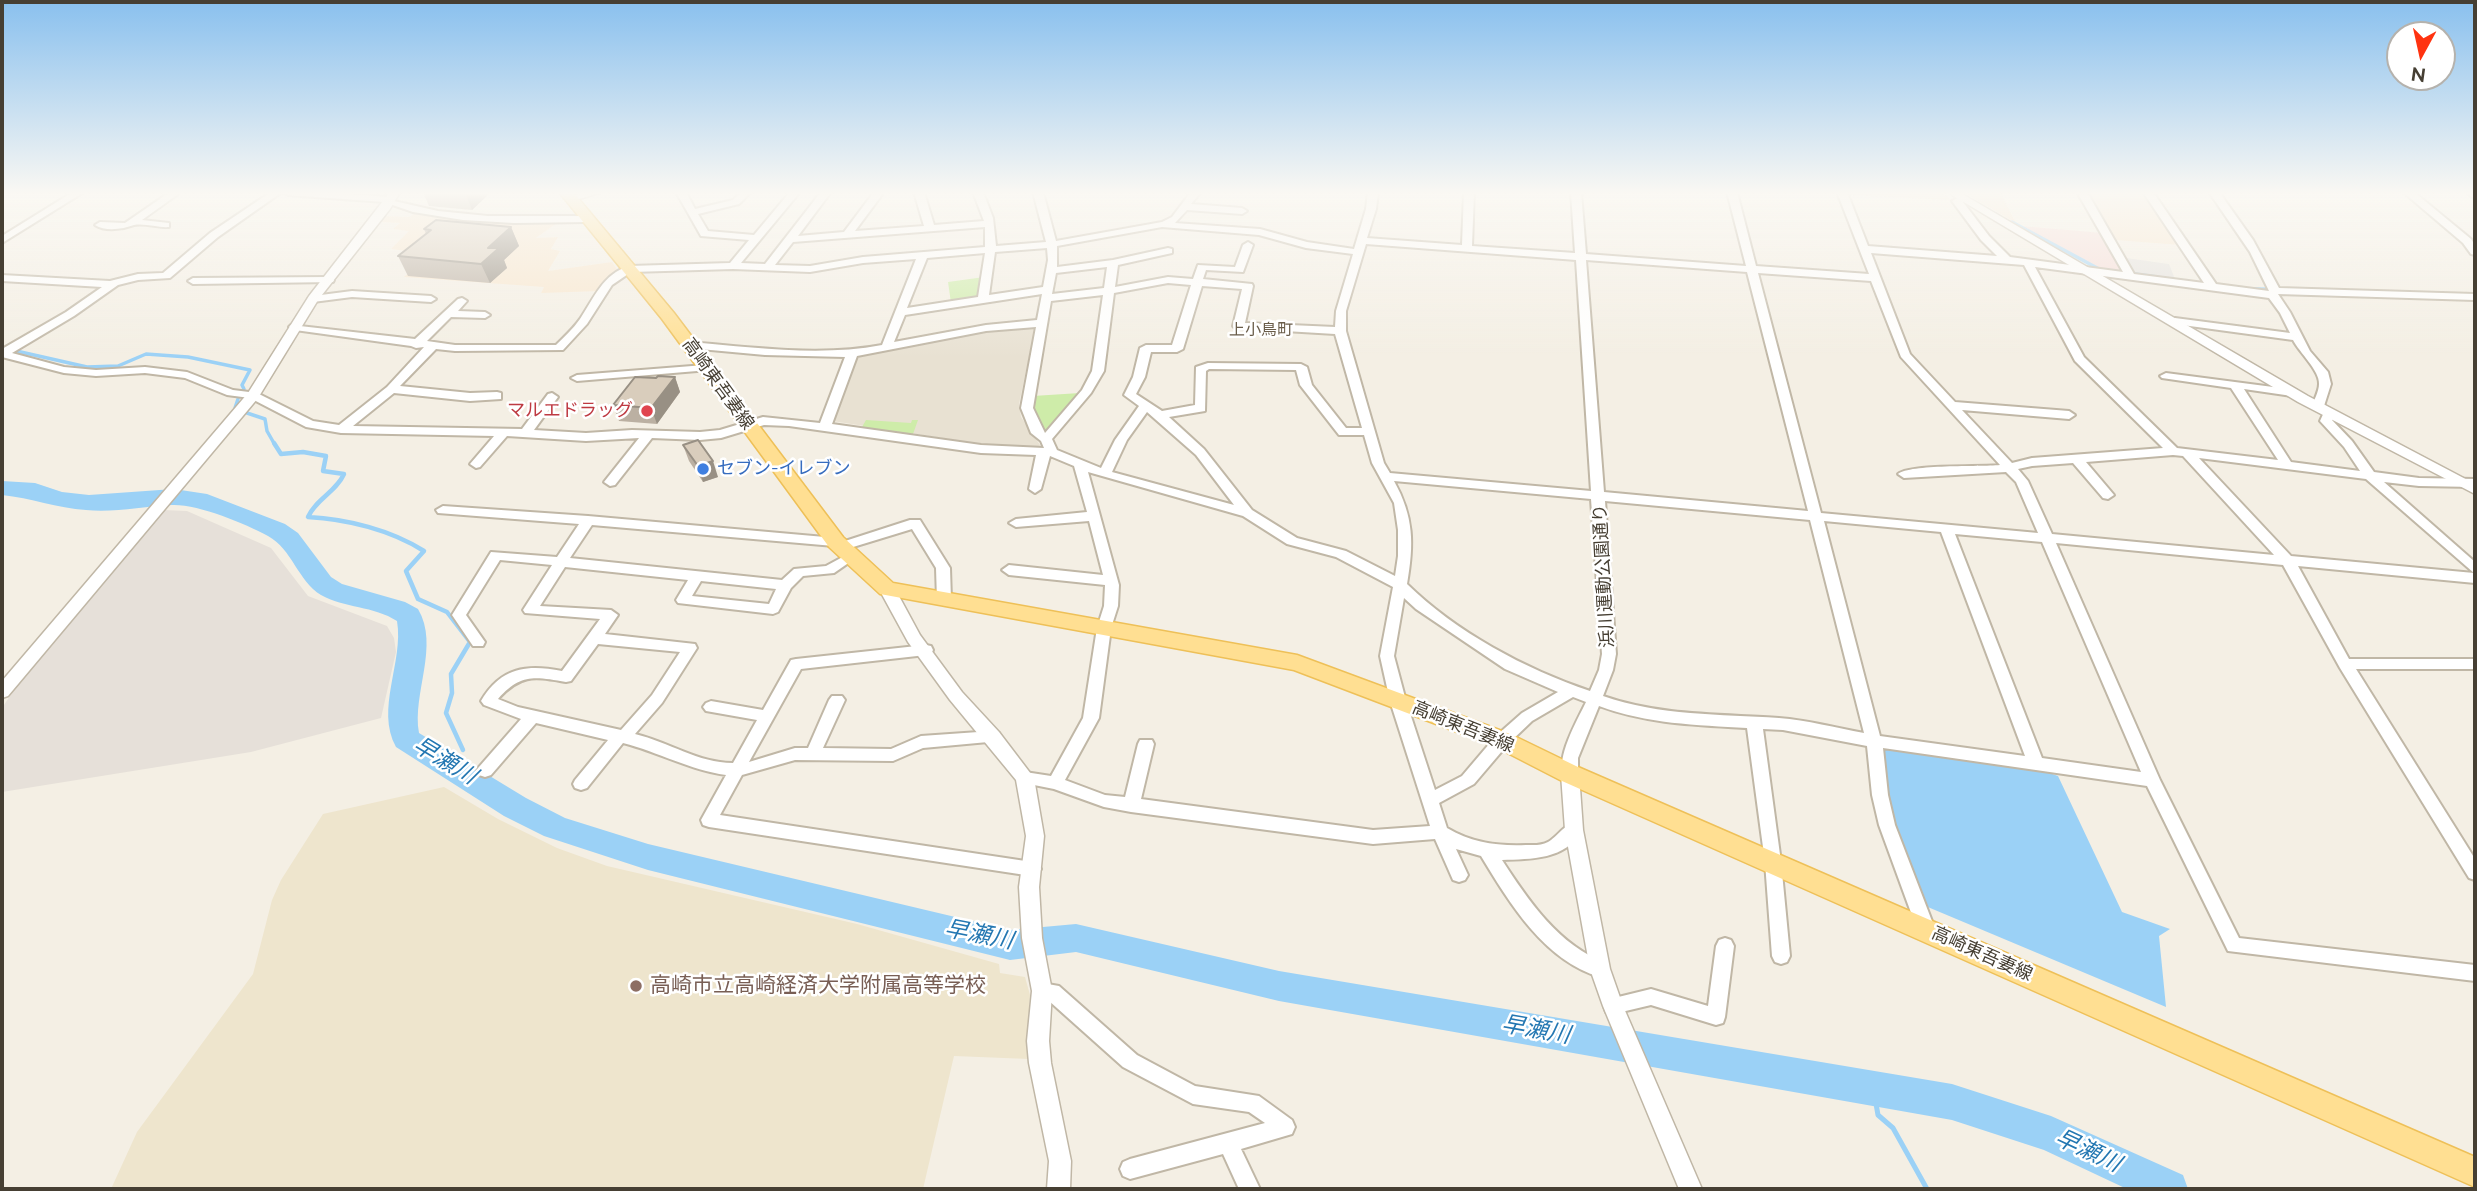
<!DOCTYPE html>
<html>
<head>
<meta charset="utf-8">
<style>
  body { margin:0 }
  #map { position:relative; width:2477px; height:1191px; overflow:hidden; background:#f4efe4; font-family:Raleway,sans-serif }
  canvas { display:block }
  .frame { position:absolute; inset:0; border:4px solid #463f33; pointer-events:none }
  .north { position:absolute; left:2386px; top:21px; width:70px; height:70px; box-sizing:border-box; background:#fff; border:2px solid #b5b2ad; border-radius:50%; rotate:188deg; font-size:19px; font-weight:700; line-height:28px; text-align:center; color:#463f33 }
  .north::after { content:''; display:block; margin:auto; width:24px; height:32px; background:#ff3310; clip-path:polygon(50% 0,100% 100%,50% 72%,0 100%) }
</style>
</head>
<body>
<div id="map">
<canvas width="2477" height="1191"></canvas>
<div class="frame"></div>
<div class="north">N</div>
</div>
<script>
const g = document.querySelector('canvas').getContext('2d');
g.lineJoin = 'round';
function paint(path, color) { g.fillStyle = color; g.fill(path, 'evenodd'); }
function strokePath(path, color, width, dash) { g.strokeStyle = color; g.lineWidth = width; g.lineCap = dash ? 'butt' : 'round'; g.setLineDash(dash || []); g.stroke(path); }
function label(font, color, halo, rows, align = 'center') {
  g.font = font + ' Raleway,"Noto Sans JP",sans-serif'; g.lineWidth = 5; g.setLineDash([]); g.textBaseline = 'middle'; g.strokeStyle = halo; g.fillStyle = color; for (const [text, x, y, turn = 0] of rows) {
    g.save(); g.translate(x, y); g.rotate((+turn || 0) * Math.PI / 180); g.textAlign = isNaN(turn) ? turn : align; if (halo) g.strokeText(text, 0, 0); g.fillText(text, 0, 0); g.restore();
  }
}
const residential = new Path2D(`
  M1031,326L1035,328L1019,404L1021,417L1040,445L1038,448L1001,447L832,421L855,359L859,357L943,338Z`);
const commercial = new Path2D(`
  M1847,192H1939L1953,200L1848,195Z
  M1963,192H2000L2016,223Z
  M2087,192H2146L2181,245L2115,240Z
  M415,213L529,223H557L536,238L558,237L551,249L560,251L548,271L612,262L618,271L600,291L541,293L544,287L404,277L431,254L391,249L409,231L393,229L400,223L381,222L384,216L409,217Z`);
const industrial = new Path2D(`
  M163,510L187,511L271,548L308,596L387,626L394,638L396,652L381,718L251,752L2,792V708L30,666Z`);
const education = new Path2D(`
  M444,787L498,819L557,848L607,866L857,924L999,964L1000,973L1025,977L1030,995L1027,1043L1029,1059L954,1056L923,1189H111L137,1132L253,974L272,900L281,880L323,814Z`);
const medical = new Path2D(`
  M2022,226L2102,233L2125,271L2096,268Z`);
const green = new Path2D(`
  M984,277L980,297L951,303L948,282Z
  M1080,393L1048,431H1042L1031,405L1033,396Z
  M866,420L911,423L912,420H918L913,434L862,427Z`);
const parking = new Path2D(`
  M2126,258L2169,264L2175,279L2135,273Z`);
const water = new Path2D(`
  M1886,746L2030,766L2058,776L2122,912L2170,929L2159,936L2166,1007L1923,905L1892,827L1881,748Z`);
const streamFar2 = new Path2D(`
  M2012,222L2099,269
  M2135,274L2157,277
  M2249,289H2270
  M12,350L87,367L118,366L146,354L188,357L250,370L242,385L244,389
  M235,408L238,399
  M247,413L265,419L267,431L275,445`);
const streamFar1 = new Path2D(`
  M274,443L281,454L303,452L326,456L323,471L344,474C336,492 316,499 308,517C347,519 391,530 424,551L406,571L418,599L447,612L470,642L451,674L452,693L446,713L463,750
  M453,769L461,762`);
const stream = new Path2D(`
  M1873,1087L1878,1115L1893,1128L1927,1189`);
const river = new Path2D(`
  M2,481L35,483L62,492L89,495L174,489L207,494L285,524L298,533L331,577L342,584L405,602L418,609C440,646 412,693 419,733L526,798L565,818L648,844L1010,930L1076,924L1279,971L1952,1084L2051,1116L2183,1175L2188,1189H2127L2044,1150L1952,1120L1279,1001L1076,952L1010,960L648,870L544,836L504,816L396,747C375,709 404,662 397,621C374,606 344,608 321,595C298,581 292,549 268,536C244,523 198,504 172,505C144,506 114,513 86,510C57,508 31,498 2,495Z`);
const minor = new Path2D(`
  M73,192H84L2,243V236Z
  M170,192H181L142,220L169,223V227C159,228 145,223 134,225C123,229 106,232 95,225L100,222L125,223Z
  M271,192H282L218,237L170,278L138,280L118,285L74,316L12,353L64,367L96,370L145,367L187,372L233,390L257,393L313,421L339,425L387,387L424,347L416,348L411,346L295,330L289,327L291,325L415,339L458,299L462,298L467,301L458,311L485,312L490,315L485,318L451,317L427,341L455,345H556C564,337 573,329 580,319C594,298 603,274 629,266L730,263L749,240L701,236L676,192H686L695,209L733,200L741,192H751L739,204L698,214L708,231L754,235L790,192H800L741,263L765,264L821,192H831L798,236L844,232L874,192H884L855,231L924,226L914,192H924L934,225L984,221L973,192H983L993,218L996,246L1046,242L1033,192H1043L1056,241L1162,222L1172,217L1191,192H1201L1191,204L1242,208L1247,211L1242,214L1187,210L1175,223L1260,229L1307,242L1354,249L1366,209L1368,192H1378L1376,209L1367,238L1462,245L1464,192H1474L1472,246L1575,253L1571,192H1581L1586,254L1746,266L1727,192H1737L1756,266L1869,274L1837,192H1847L1868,246L1997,256L1981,240L1952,201L1963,195L1968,198L1963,202L1989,236L2010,257L2123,272L2077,192H2087L2134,274L2204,283L2143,192H2153L2216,284L2269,291L2250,252L2209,192H2219L2253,240L2279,288L2475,294V300L2278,294L2290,312L2310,351L2328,372L2331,384L2324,406L2318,410L2312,406C2314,400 2319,391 2319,384C2320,371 2299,352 2293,340L2175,324L2170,321L2175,318L2290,333L2280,313L2269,298L2035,267L2084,357L2177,448L2278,460L2231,388L2162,378L2160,376L2166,373L2296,390L2298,392L2292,396L2244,389L2291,462L2360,471L2344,447L2320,421L2325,410L2329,409L2335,413L2332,420L2352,441L2374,472L2419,478L2475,479V487L2419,486L2384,482L2475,562V583L2298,566L2349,659H2475V669H2356L2475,859V880L2469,878L2340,668L2283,565L2056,543L2160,780L2239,938L2475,965V981L2228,951L2147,786L1883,748L1888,795L1895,825L1935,929L1932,934L1926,937L1920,934L1917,929L1879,825L1872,795L1867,746L1783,730L1763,729L1781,862L1790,956L1787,962L1781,964L1775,962L1772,956L1765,862L1747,728C1696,725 1647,724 1599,706L1578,758V774L1576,778L1570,780L1564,778C1555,758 1577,721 1586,702L1573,697L1532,721L1508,744L1474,784L1439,803L1447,828C1472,843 1497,846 1526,845C1533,845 1541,846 1548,842C1559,836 1566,820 1580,825L1582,830C1566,860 1531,859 1502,860C1528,900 1559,946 1606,963L1609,969L1606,975L1600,977C1544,961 1509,902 1481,856L1456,849L1468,875L1465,880L1459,882L1453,880L1435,839L1373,844L1131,812L1104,807L1054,789L1019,782L1017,778L1019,774L1025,772L1051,776L1083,718L1097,628L1104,606L1105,585L1009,575L1002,570L1009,565L1103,575L1089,521L1016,527L1009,523L1016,519L1087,512L1074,466L1050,456L1041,489L1035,493L1029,489L1036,455L981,453L789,426L764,425L721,438L700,440L652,438L615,485L610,486L604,482L639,438L586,441L507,436L480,467L476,468L470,464L494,436L341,433L306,427L250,398L227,395L185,378L145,373L96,376L64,373L2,357V349L66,312L102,287L2,281V275L110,281L138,274L163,273L210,233ZM985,227V247L863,257L810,266L775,265L793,242ZM1162,227L1259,235L1306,248L1353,254L1336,311L1335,327L1245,323L1253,286L1252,284L1203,279L1206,270L1243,272L1253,245L1248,242L1243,245L1235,267L1198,265L1193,279L1168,277L1115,287L1118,265L1172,253V249L1168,248L1113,260L1057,267V246ZM1366,244L1576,260L1591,491L1390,473L1384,463L1346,331V311ZM1047,248L1048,260L1043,287L989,295L995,252ZM985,253L978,297L907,308L927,258ZM1871,253L2024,265L2075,361L2163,448L2032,458L2012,463L1962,410L2069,419L2075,415L2069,411L1955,402L1910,354ZM916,259L882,345C819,357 752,347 689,342L683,345L689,348L765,355L845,357L820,423L763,417L720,430L700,432L632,430L586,433L534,430L558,397L552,393L548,394L522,429L353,426L394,393L470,401L501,399V393L497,392L470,393L400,386L436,349L455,351L563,350L587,324L612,285L631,272L733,269L810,272L863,263ZM1586,260L1747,272L1808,511L1604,492ZM1107,267L1104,288L1052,294L1056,273ZM1758,273L1871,281L1901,357L2000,465C1979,467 1910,464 1898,474L1904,478L2006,472L2016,482L2038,533L1821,513ZM1168,283L1191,285L1172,345H1146L1140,348L1133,377L1124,395L1139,406L1115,440L1101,468L1057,450L1052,439L1091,393L1104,371L1114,293ZM1202,286L1242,289L1233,326L1235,328L1335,334L1362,428H1346L1312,385L1307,367L1301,364L1208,363L1196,367L1195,405L1162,411L1136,394L1145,377L1151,352H1177L1183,349ZM1042,294L1037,320L986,325L894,342L905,315ZM1103,295L1092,371L1082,390L1045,433L1033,408L1051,301ZM1036,327L1021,408L1031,433L1041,441L1044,448L981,445L832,424L857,356L986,331ZM1209,369L1296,370L1300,385L1339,435H1364L1372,463L1394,503L1398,530V556L1395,576L1346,551L1297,538L1252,510L1204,449L1169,417L1205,411L1206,371ZM1147,412L1196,455L1234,505L1112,472L1127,440ZM2173,455L2183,456L2274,555L2052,534L2028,481L2018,469L2032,466L2073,463L2103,498L2108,499L2114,495L2086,462ZM2199,458L2366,479L2474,573L2291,556ZM1088,472L1243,516L1287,544L1336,557L1393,587L1380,656L1390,701L1430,826L1373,830L1141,799L1154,744L1152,740H1140L1138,744L1125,797L1105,795L1065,780L1099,718L1111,628L1118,606L1119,585ZM1394,481L1591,499L1602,654L1599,670L1590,691C1525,669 1456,632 1407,584C1414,544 1414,517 1394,481ZM1605,501L1810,520L1864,733C1836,728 1807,720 1779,718C1720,714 1660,716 1603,696L1613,670L1616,654ZM1824,521L1941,532L2025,756L1880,736ZM1955,534L2042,542L2141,772L2042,758ZM1404,598L1416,609L1505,669L1558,692L1522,713L1496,736L1462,776L1435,790L1406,701L1394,656Z
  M283,192H321L390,197L394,201L438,211L488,216H589L594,219L589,222L514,223L463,220L413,212L384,202L288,195Z
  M2403,192H2414L2471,239L2475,245V255L2471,254L2463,243Z
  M2466,192H2475V199Z
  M329,277L334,280L333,282L193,284L188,281L193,278Z
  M352,291L431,296L436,299L431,302L352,297L313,302L308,299L313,296Z
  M705,365L711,368L709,370L577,381L571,378L577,375Z
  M443,506L588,516L836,538L842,542L910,520H920L950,568L951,600L949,603L944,605L937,600L936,568L912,529L840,551L835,550L834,546L592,525L570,558L782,580L794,569L826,566L850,553L857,557L834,573L803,576L791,588L778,612L773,614L678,603L676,600L688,580L565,567L540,606L611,610L618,615L605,634L695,644L697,648L662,703L635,734C669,742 698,763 733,763L757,720L706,711L703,707L706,703L711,701L763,710L791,660L796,659L926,645L931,646L933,650L931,654L926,655L801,669L749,762L795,748H808L829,700L832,696H842L845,700L823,748L891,749L921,736L993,731L999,733L1001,737L999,741L923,748L893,761L795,760L742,775L720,815L1032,862L1038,864L1041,869L1038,874L1032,876L709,827L703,825L701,820L726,775C690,770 658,752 623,743L587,788L581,790L575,788L573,784L575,780L608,740L536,723L491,775L485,777L479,775L477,771L479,767L521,719L484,705L481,701C501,667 527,664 562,671L600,619L525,613L523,610L552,565L500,560L466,615L485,642L483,646H473L452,615L491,552L557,557L579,524L438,513L436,510ZM701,581L776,589L769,604L692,596ZM598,644L680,652L652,695L621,730L518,707L498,699C521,673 535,677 566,682L571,681Z
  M1725,938L1731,940L1734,946L1725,1017L1723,1023L1716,1025L1651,1005L1613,1014L1606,1012L1604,1006L1606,1000L1651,989L1708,1006L1716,946L1719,940Z
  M1042,983L1059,986L1137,1055L1195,1086L1259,1096L1292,1120L1295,1127L1292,1134L1241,1149L1260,1189H1239L1223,1154L1130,1179L1123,1176L1120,1169L1123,1162L1130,1159L1265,1123L1249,1112L1193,1104L1123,1067L1048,1000L1035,997L1033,991L1035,985Z`);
const tertiary = new Path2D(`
  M390,192H400L390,209L318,300L258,398L8,696L2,698V681L248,393L309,296Z
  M585,192H603L572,201L567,198Z
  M1947,192H1959L2308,396L2475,484V494L2298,402Z
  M887,584L893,585L920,635L962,692L999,732L1034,778L1044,836L1039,887L1042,938L1052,991L1049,1041L1051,1063L1071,1161L1070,1189H1047L1049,1161L1029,1063L1027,1041L1032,991L1022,938L1019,887L1026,836L1016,780L950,700L908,642L879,589Z
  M1570,767L1576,769L1579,774L1583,830L1610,969L1623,1006L1702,1189H1679L1603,1006L1590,969L1565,830L1561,774L1564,769Z`);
const primary = new Path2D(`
  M559,192H573L674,313L843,537L893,583L1297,655L1510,734L1578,767L2475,1157V1187L1562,781L1494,746L1294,670L880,594L829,547L662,319Z`);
const wall = new Path2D(`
  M423,192H491L472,210L429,206Z
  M511,227L519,246L504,260L507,268L490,283L408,276L398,256L426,234L424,229Z
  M675,377L680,392L657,424L619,421L613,405L656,378Z
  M683,445L718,477L703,482L689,461Z`);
const shadedWall = new Path2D(`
  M465,192H491L472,210Z
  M511,227L519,246L504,260L507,268L490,283L481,264L488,248Z
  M675,377L680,392L657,424L651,408Z
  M713,461L718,477L703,482L698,466Z`);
const building = new Path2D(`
  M436,220L511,227L488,248H499L481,264L398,256L431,230L424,229Z
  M658,376L675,377L651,408L613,405L635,377L656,378Z
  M698,440L713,461L698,466L683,445Z`);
const markers = [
  [647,411,7,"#e0444e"],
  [703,469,7,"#3f7fe0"],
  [636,986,7,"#8d6e63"]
];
const farNeighbourhoodnames = [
  ["上小鳥町",1261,330]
];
const streetNames = [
  ["高崎東吾妻線",718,384,54],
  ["浜川運動公園通り",1604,576,-93],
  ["高崎東吾妻線",1463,727,22],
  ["高崎東吾妻線",1982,954,24]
];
const healthNames = [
  ["マルエドラッグ",633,411]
];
const shopNames = [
  ["セブン-イレブン",717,469]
];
const nearEducationnames = [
  ["高崎市立高崎経済大学附属高等学校",650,986]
];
const nearWaternames = [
  ["早瀬川",445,761,31],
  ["早瀬川",979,935,11],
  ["早瀬川",1536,1030,10],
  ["早瀬川",2088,1151,25]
];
paint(residential, '#e8e1d2');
paint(commercial, '#f8e6cd');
paint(industrial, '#e6e0d9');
paint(education, '#eee5cd');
paint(medical, '#f6dad6');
paint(green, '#ceeca9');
paint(parking, '#e4e1dd');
paint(water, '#9bd1f6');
strokePath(streamFar2, '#9bd1f6', 3.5);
strokePath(streamFar1, '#9bd1f6', 4.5);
strokePath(stream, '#9bd1f6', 5);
paint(river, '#9bd1f6');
strokePath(minor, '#c0b7a6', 4);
strokePath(tertiary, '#c0b7a6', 3);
strokePath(primary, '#eec058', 3);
paint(minor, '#fff');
paint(tertiary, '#fff');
paint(primary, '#ffdf92');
paint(wall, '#bbb0a2');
paint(shadedWall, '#989084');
paint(building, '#d9cdbc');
strokePath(building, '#989084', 2);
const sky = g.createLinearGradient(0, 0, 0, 358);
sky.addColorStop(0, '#89c0ee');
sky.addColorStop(0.54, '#faf8f3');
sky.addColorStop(1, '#faf8f300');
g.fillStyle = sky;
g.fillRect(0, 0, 2477, 358);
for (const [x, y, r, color] of markers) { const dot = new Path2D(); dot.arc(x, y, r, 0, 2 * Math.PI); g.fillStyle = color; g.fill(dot); strokePath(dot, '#fff', 2.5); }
label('16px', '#6a5d4a', '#fff', farNeighbourhoodnames);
label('18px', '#463f33', '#fff', streetNames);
label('18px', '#be3a42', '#fff', healthNames, 'right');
label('18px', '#366cbe', '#fff', shopNames, 'left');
label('21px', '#785e54', '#fff', nearEducationnames, 'left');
label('italic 23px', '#2377b2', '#fff', nearWaternames);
</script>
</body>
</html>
